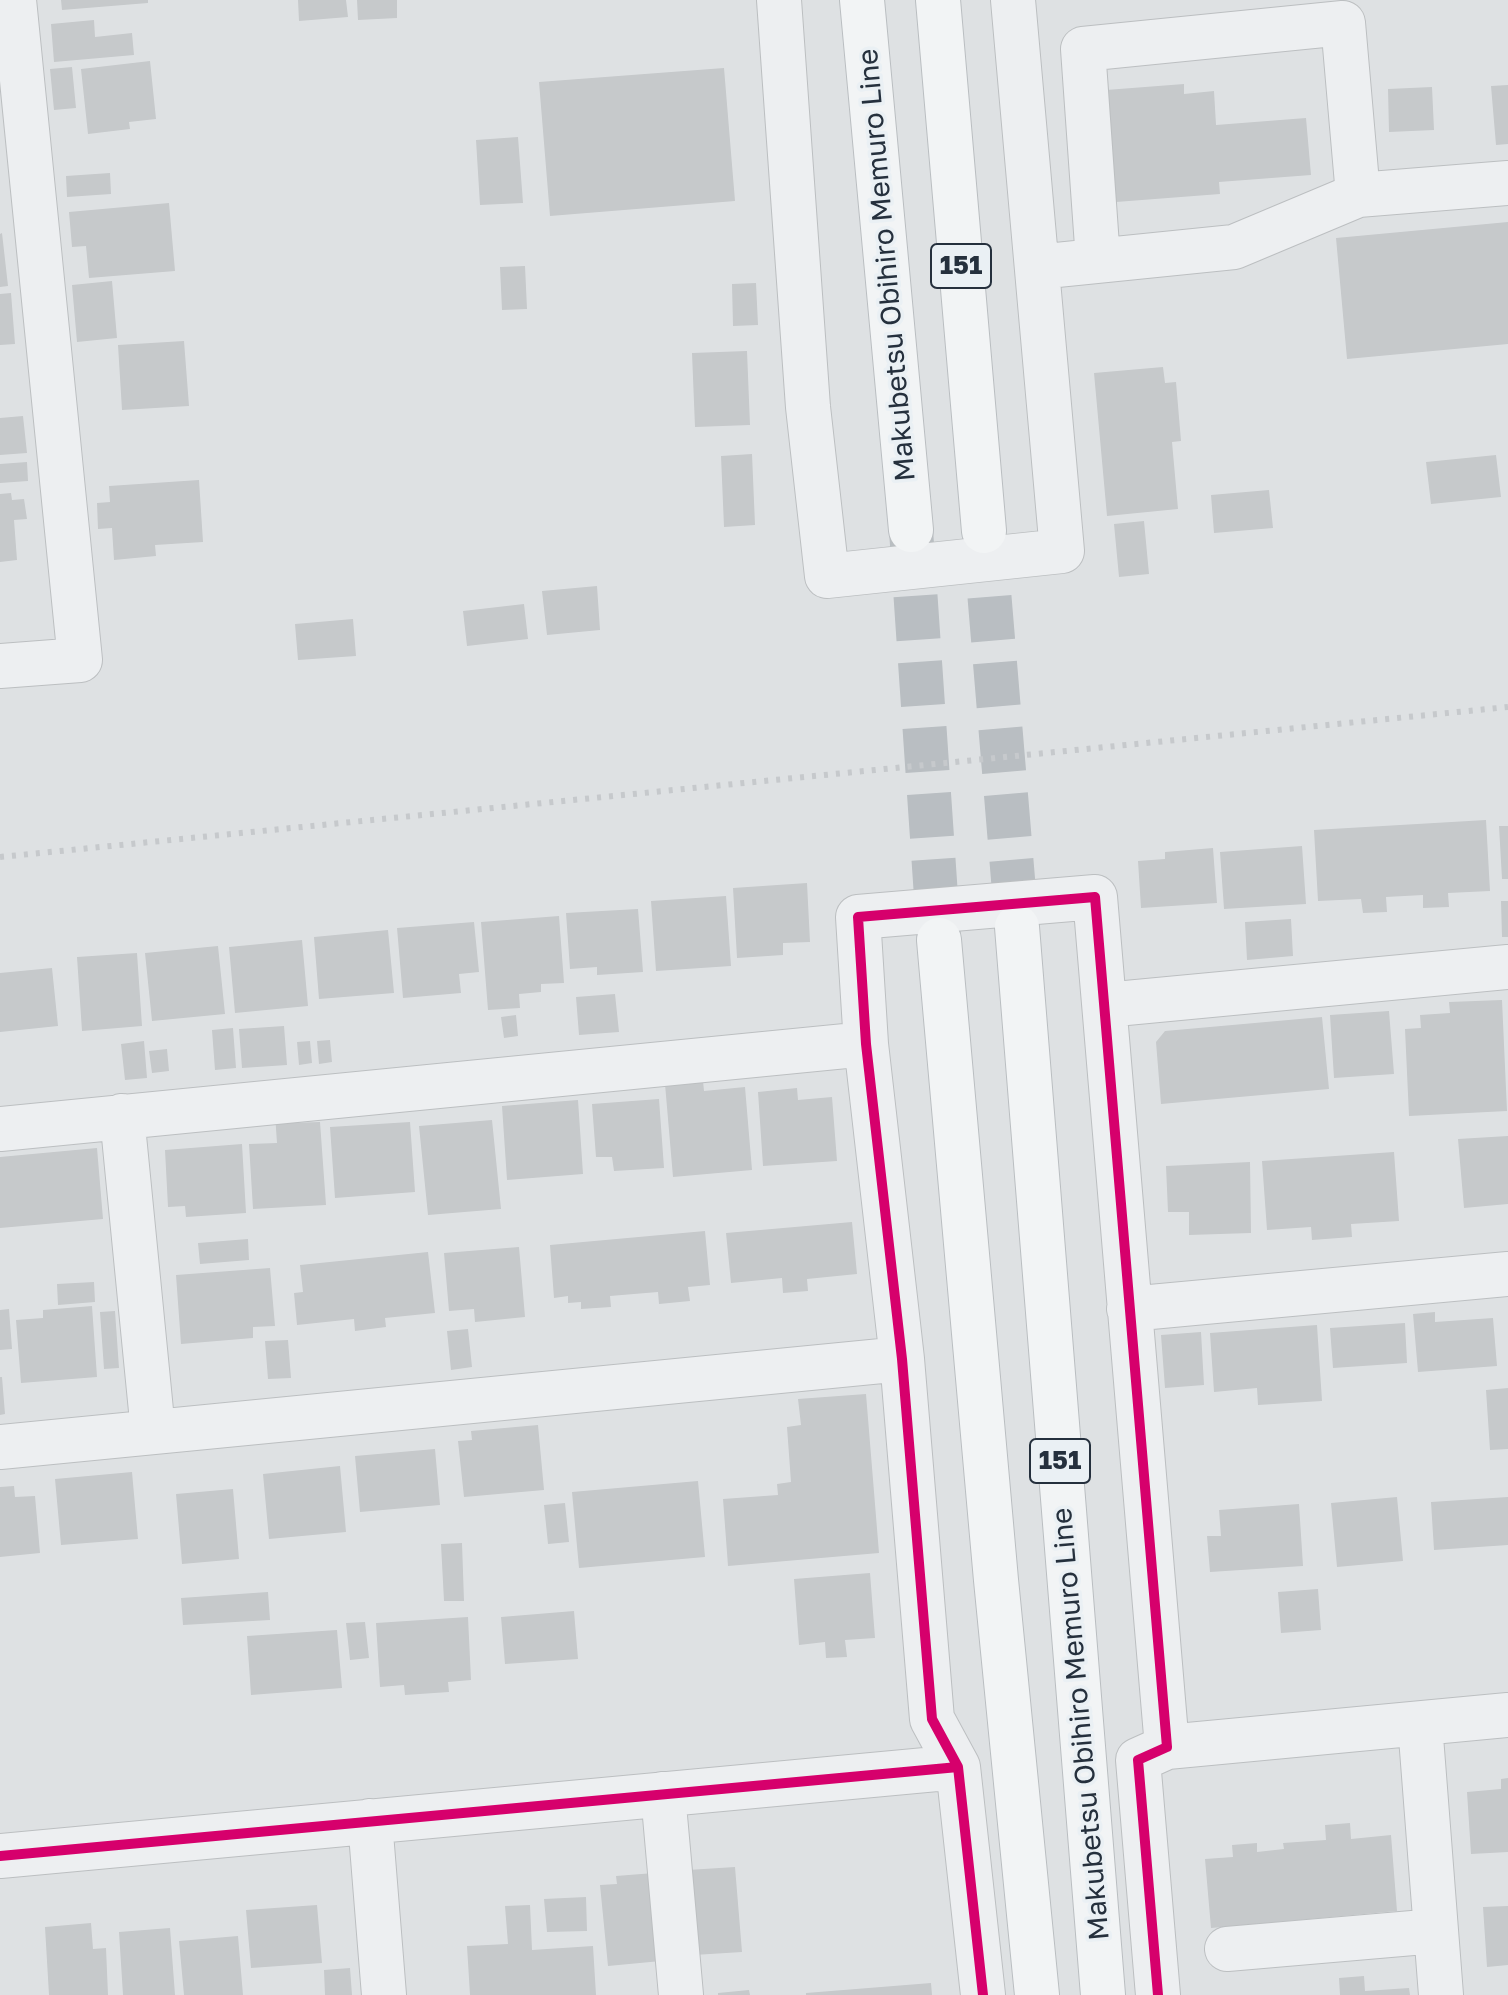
<!DOCTYPE html>
<html>
<head>
<meta charset="utf-8">
<style>
  body { margin:0 }
  canvas { display:block; background:#dee1e3 }
</style>
</head>
<body>
<canvas width="1508" height="1995"></canvas>
<script>
const g = document.querySelector('canvas').getContext('2d');
g.lineJoin = 'round';
function paint(path, color) { g.fillStyle = color; g.fill(path, 'evenodd'); }
function strokePath(path, color, width, dash) { g.strokeStyle = color; g.lineWidth = width; g.lineCap = dash ? 'butt' : 'round'; g.setLineDash(dash || []); g.stroke(path); }
function label(font, color, halo, rows, align = 'center') {
  g.font = font + ' "Golos Text",sans-serif'; g.lineWidth = 7; g.setLineDash([]); g.textBaseline = 'middle'; g.strokeStyle = halo; g.fillStyle = color; for (const [text, x, y, turn = 0] of rows) {
    g.save(); g.translate(x, y); g.rotate((+turn || 0) * Math.PI / 180); g.textAlign = isNaN(turn) ? turn : align; if (halo) g.strokeText(text, 0, 0); g.fillText(text, 0, 0); g.restore();
  }
}
const building = new Path2D(`
  M61,0H148V3L62,10Z
  M298,0H346L348,17L299,21Z
  M357,0H397V18L358,20Z
  M94,20L95,37L132,33L134,55L54,62L51,24Z
  M150,61L156,119L129,122L130,129L88,134L81,69Z
  M72,67L76,108L54,110L50,69Z
  M724,68L735,201L550,216L539,82Z
  M1184,84V94L1214,91L1216,125L1306,118L1311,175L1219,182L1220,194L1116,202L1106,90Z
  M1508,85V144L1496,145L1491,86Z
  M1432,87L1434,130L1389,132L1388,89Z
  M518,137L523,203L480,205L476,140Z
  M110,173L111,194L67,197L66,176Z
  M169,203L175,271L89,278L86,246L72,247L69,212Z
  M1508,222V344L1347,359L1336,238Z
  M2,233L8,286L0,287V234Z
  M525,266L527,309L502,310L500,267Z
  M112,281L117,338L77,342L72,285Z
  M756,283L758,325L733,326L732,284Z
  M11,293L15,344L0,345V294Z
  M184,341L189,406L122,410L118,345Z
  M747,351L750,425L695,427L692,353Z
  M1163,367L1165,383L1176,382L1181,441L1172,442L1178,509L1107,516L1094,373Z
  M23,416L27,453L0,455V418Z
  M752,454L755,525L724,527L721,456Z
  M1496,455L1501,497L1431,504L1426,462Z
  M27,462L28,481L0,483V464Z
  M199,480L203,542L155,545L156,556L114,560L112,528L98,529L97,503L110,502L109,486Z
  M1269,490L1273,528L1214,533L1211,495Z
  M11,493L12,500L24,499L27,519L14,520L17,560L0,562V494Z
  M1144,521L1149,574L1119,577L1114,524Z
  M597,586L600,630L547,635L542,591Z
  M524,604L528,639L467,646L463,611Z
  M353,619L356,656L298,660L295,624Z
  M1486,820L1490,891L1448,893L1449,907L1423,908V895L1386,897L1387,912L1363,913L1361,899L1318,901L1314,830Z
  M1499,826H1508V879H1502Z
  M1302,846L1306,904L1224,909L1220,852Z
  M1213,848L1217,903L1141,908L1138,861L1165,859V852Z
  M807,883L810,942L783,943V955L737,958L733,888Z
  M726,896L731,966L656,971L651,901Z
  M1501,901H1508V937H1502Z
  M638,909L643,972L597,975V967L570,969L566,913Z
  M559,916L564,983L541,984V992L519,994L520,1008L488,1010L481,922Z
  M1291,919L1293,956L1247,960L1245,922Z
  M474,922L479,972L459,974L461,993L403,998L397,928Z
  M388,930L394,993L319,999L314,937Z
  M302,940L308,1006L235,1013L229,947Z
  M218,946L225,1014L152,1021L145,953Z
  M137,953L142,1026L82,1031L77,957Z
  M52,968L58,1026L0,1032V973Z
  M615,994L619,1032L579,1035L576,997Z
  M1502,1000L1507,1111L1409,1116L1405,1029L1421,1028L1420,1015L1450,1013L1449,1002Z
  M1389,1011L1394,1074L1334,1078L1330,1015Z
  M516,1015L518,1036L504,1038L501,1017Z
  M1322,1017L1329,1089L1161,1104L1156,1042L1165,1031Z
  M284,1026L287,1065L242,1068L239,1029Z
  M233,1028L236,1068L215,1070L212,1030Z
  M330,1040L332,1062L319,1064L317,1041Z
  M144,1041L147,1078L125,1080L121,1044Z
  M310,1041L312,1063L299,1065L297,1042Z
  M167,1049L169,1071L152,1073L149,1051Z
  M703,1081L704,1091L745,1087L752,1170L673,1177L665,1084Z
  M797,1088L798,1100L832,1097L837,1161L763,1166L758,1092Z
  M659,1099L664,1168L614,1171L612,1157H596L592,1104Z
  M578,1100L583,1174L507,1180L502,1106Z
  M290,1113L291,1123L320,1122L326,1205L253,1209L249,1144L277,1143L275,1114Z
  M492,1120L501,1209L428,1215L419,1126Z
  M410,1122L415,1192L335,1198L330,1127Z
  M1508,1136V1204L1464,1208L1458,1139Z
  M242,1144L246,1213L186,1217L185,1206L168,1207L165,1150Z
  M97,1148L103,1219L0,1228V1157Z
  M1394,1152L1399,1221L1351,1224L1352,1237L1312,1240L1311,1227L1267,1230L1262,1161Z
  M1250,1162L1251,1233L1189,1235V1212H1168L1166,1166Z
  M852,1222L857,1274L807,1279L808,1291L783,1293L782,1278L731,1283L726,1233Z
  M705,1231L710,1285L688,1287L690,1301L659,1304L658,1292L610,1296L611,1307L581,1309V1302L568,1303V1296L554,1298L550,1245Z
  M248,1239L249,1260L200,1264L198,1243Z
  M519,1247L525,1317L475,1322L474,1309L449,1311L444,1253Z
  M428,1252L435,1313L385,1318L386,1327L355,1331L354,1319L297,1325L294,1293L303,1292L300,1265Z
  M270,1268L275,1326L253,1327V1338L181,1344L176,1275Z
  M94,1282L95,1302L58,1305L57,1284Z
  M92,1306L97,1377L21,1383L16,1320L43,1318V1310Z
  M9,1309L12,1349L0,1350V1310Z
  M115,1311L119,1368L104,1369L100,1312Z
  M1435,1312V1322L1493,1318L1497,1366L1418,1372L1413,1314Z
  M1405,1323L1407,1363L1333,1368L1330,1328Z
  M1317,1325L1322,1401L1258,1405L1257,1388L1214,1392L1210,1333Z
  M468,1329L472,1367L451,1370L447,1331Z
  M1201,1332L1204,1385L1165,1388L1161,1335Z
  M288,1340L291,1378L268,1379L265,1341Z
  M0,1377H2L5,1414L0,1415Z
  M1508,1388V1449L1490,1450L1486,1390Z
  M866,1394L879,1553L728,1566L723,1499L778,1495L777,1484L791,1482L787,1427L801,1425L798,1399Z
  M538,1425L544,1490L464,1497L458,1441L472,1440L471,1431Z
  M435,1449L440,1505L360,1512L355,1456Z
  M340,1466L346,1532L269,1539L263,1474Z
  M132,1472L138,1539L61,1545L55,1479Z
  M698,1481L705,1557L579,1568L572,1492Z
  M14,1486L15,1497L35,1496L40,1553L0,1557V1487Z
  M233,1489L239,1559L182,1564L176,1494Z
  M1397,1497L1403,1561L1337,1567L1331,1503Z
  M1508,1497V1545L1434,1550L1431,1502Z
  M565,1503L569,1542L548,1544L544,1505Z
  M1299,1504L1303,1566L1210,1572L1207,1536H1221L1219,1510Z
  M462,1543L464,1601H444L441,1544Z
  M870,1573L875,1638L845,1640L847,1657L826,1658L825,1642L799,1645L794,1579Z
  M1318,1589L1321,1630L1281,1633L1278,1592Z
  M268,1592L270,1620L183,1625L181,1598Z
  M574,1611L578,1659L505,1664L501,1617Z
  M468,1617L471,1680L448,1682L449,1692L405,1695L404,1685L380,1687L376,1623Z
  M365,1622L369,1658L350,1660L346,1623Z
  M337,1630L342,1688L251,1695L247,1636Z
  M1508,1778V1852L1471,1854L1467,1792L1501,1789V1779Z
  M1350,1823L1351,1839L1391,1835L1397,1911L1211,1928L1205,1859L1233,1857L1232,1845L1257,1843V1852L1284,1849L1283,1843L1326,1840L1325,1825Z
  M735,1867L742,1952L694,1955L688,1870Z
  M654,1873L661,1961L608,1966L600,1885L617,1884L616,1876Z
  M586,1897L587,1931L547,1932L544,1899Z
  M317,1905L322,1963L251,1968L246,1910Z
  M530,1905L532,1950L593,1946L596,1995H470L467,1946L508,1944L505,1906Z
  M1508,1906V1965L1487,1967L1483,1907Z
  M91,1923L93,1949L106,1948L108,1995H49L45,1927Z
  M170,1928L175,1995H123L119,1932Z
  M238,1936L243,1995H184L179,1941Z
  M350,1968L352,1995H325L324,1970Z
  M1364,1976L1365,1991L1409,1988L1410,1995H1340L1339,1978Z
  M931,1983L932,1995H806V1993Z
  M749,1990L750,1995H718V1993Z`);
const majorTunnel = new Path2D(`
  M911,530L939,940
  M984,531L1017,927`);
const minor = new Path2D(`
  M779,0L808,407L827,576L1062,551L1013,0
  M1098,260L1083,49L1343,23L1358,195
  M1037,267L1234,247L1358,195L1508,183
  M0,666L80,660L14,0
  M1105,1005L1508,967
  M122,1116L153,1431
  M0,1129L866,1044
  M1129,1309L1508,1274
  M0,1447L902,1359
  M1420,1724L1441,1995
  M1167,1747L1508,1715
  M663,1794L681,1995
  M370,1821L384,1995
  M0,1856L958,1767
  M1227,1949L1436,1931
  M983,1995L958,1767L932,1719L902,1359L866,1044L858,917L1095,897L1167,1747L1138,1760L1158,1995`);
const major = new Path2D(`
  M862,0L911,530
  M938,0L984,531
  M1017,927L1103,1995
  M939,940L996,1580L1037,1995`);
const rail = new Path2D(`
  M0,857L1508,707`);
const cycleway = new Path2D(`
  M0,1856L958,1767
  M983,1995L958,1767L932,1719L902,1359L866,1044L858,917L1095,897L1167,1747L1138,1760L1158,1995`);
const shields = [
  [961,266,60],
  [1060,1461,60]
];
const shieldNames = [
  ["151",961,266],
  ["151",1060,1461]
];
const streetNames = [
  ["Makubetsu Obihiro Memuro Line",887,265,-95],
  ["Makubetsu Obihiro Memuro Line",1081,1724,-95]
];
paint(building, '#c6c9cb');
strokePath(majorTunnel, '#b9bec2', 44, [44, 22]);
strokePath(minor, '#bcbfc1', 46);
strokePath(major, '#babec1', 46);
strokePath(minor, '#edeff1', 44);
strokePath(major, '#f2f4f5', 44);
strokePath(rail, '#c6c9cc', 6, [4, 8]);
strokePath(cycleway, '#d6006c', 10);
for (const [x, y, w] of shields) { const box = new Path2D(); box.roundRect(x - w / 2, y - 22, w, 44, 6); g.fillStyle = '#eaf0f4'; g.fill(box); strokePath(box, '#25303d', 2); }
label('bold 26px', '#25303d', null, shieldNames);
label('28px', '#25303d', '#eaf0f4', streetNames);
</script>
</body>
</html>
